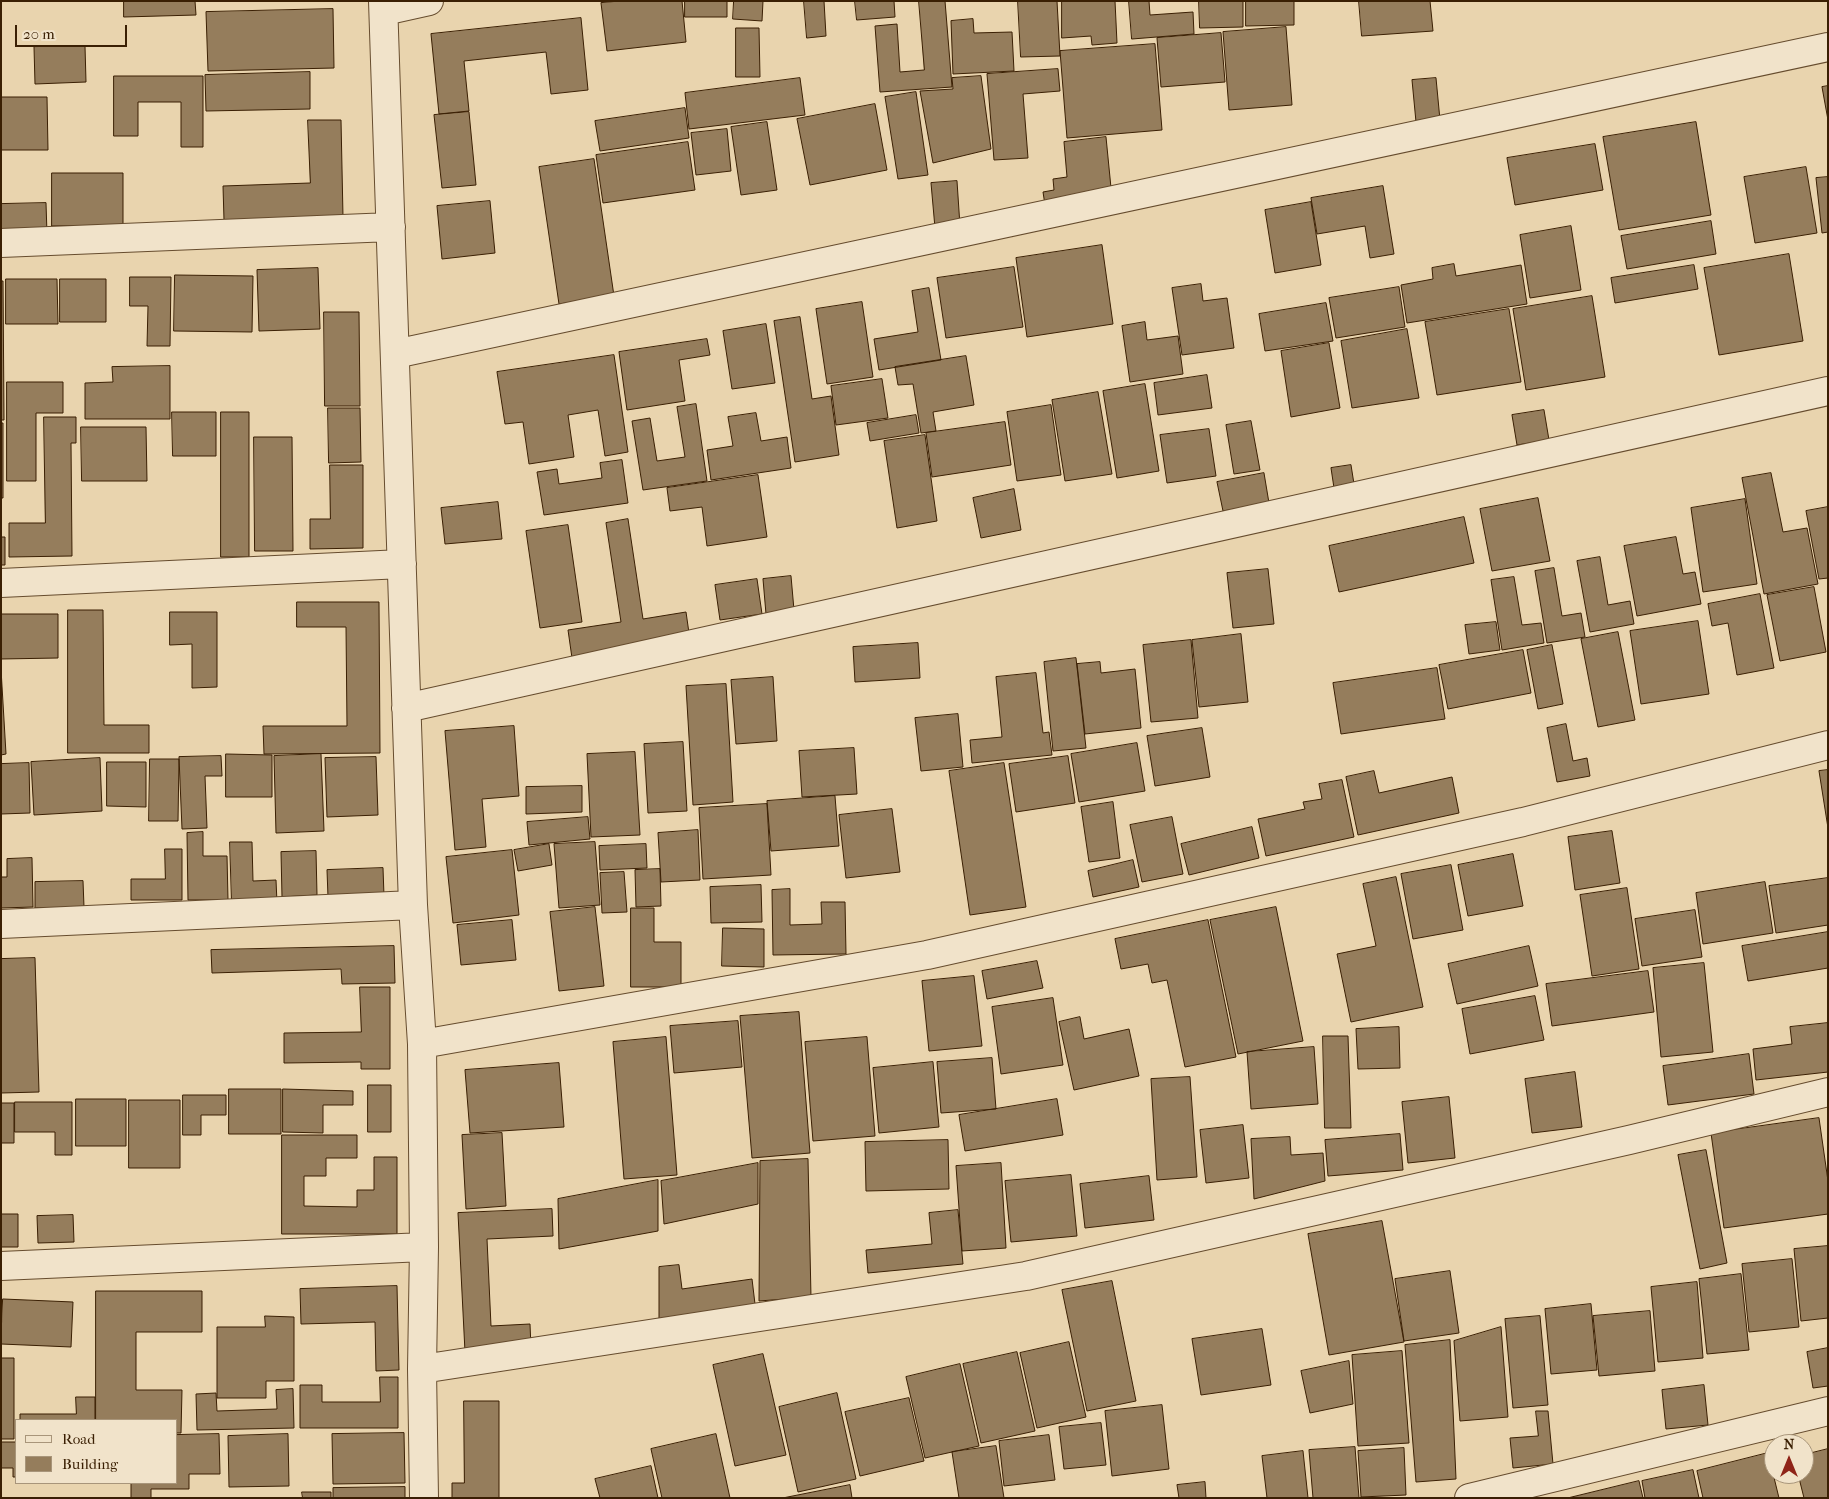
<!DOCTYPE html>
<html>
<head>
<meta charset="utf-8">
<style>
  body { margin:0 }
  #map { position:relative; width:1829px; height:1499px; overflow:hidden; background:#e9d4ae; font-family:"IM FELL French Canon",serif }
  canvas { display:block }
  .frame { position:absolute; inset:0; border:2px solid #3a1f03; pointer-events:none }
  .legend { position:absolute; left:15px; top:1419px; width:162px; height:65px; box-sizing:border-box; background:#f1e3ca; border:1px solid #a8957a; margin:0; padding:6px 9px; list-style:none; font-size:15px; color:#3a1f03 }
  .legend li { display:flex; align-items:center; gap:10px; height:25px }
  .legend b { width:25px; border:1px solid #a8957a }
  .north { position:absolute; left:1764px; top:1434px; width:50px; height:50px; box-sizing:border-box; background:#f1e3ca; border:1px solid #a8957a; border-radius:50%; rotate:0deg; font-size:14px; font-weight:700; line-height:20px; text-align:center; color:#3a1f03 }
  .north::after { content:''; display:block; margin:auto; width:18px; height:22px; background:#8f2418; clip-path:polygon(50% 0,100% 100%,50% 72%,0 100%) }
  .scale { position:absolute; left:15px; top:25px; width:112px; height:22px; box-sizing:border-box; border:2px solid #3a1f03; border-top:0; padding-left:6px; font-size:15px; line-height:18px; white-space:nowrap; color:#3a1f03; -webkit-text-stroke:4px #f1e3ca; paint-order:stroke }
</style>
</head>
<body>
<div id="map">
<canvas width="1829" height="1499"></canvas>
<div class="frame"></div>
<ul class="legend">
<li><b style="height:6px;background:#f1e3ca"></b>Road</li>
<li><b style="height:14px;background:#957d5c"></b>Building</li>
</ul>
<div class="north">N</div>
<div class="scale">20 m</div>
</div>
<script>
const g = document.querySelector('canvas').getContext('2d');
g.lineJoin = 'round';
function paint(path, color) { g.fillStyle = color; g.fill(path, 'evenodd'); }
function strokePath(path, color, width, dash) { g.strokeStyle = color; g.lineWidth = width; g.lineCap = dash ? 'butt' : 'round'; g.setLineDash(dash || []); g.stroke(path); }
const building = new Path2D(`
  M124,1H195L196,15L124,17Z
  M620,1H682L686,42L607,51L601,3Z
  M685,1H727V17H685Z
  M734,1H763L762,21L733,19Z
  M804,1H824L826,36L807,38Z
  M855,1H894L895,17L857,20Z
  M919,1H945L952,87L880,92L875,26L897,24L900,72L924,70Z
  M1018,1H1057L1060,56L1021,57Z
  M1062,1H1115L1117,43L1092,45L1091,36L1062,38Z
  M1129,1H1149L1150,15L1193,12L1194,34L1132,39Z
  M1199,1H1243V27L1200,28Z
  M1246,1H1294V25L1246,26Z
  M1359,1H1430L1433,31L1362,36Z
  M333,9L334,68L208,71L206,12Z
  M581,18L588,90L551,94L546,52L464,61L469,111L439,114L431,34Z
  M973,19L974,33L1012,32L1014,71L953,74L951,21Z
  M1286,27L1292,105L1229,110L1223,32Z
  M736,28H759L760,77H736Z
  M1221,33L1225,82L1161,87L1157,38Z
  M1155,44L1162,130L1067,138L1060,51Z
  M85,46L86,82L35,84L34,47Z
  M1058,69L1060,91L1023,94L1028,158L994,160L987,74Z
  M310,72V109L206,111L205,75Z
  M114,76H203V147H181V102H138V136H114Z
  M981,76L991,149L933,163L920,91L953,89L952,78Z
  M800,78L805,115L689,129L685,93Z
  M1436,78L1440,120L1416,122L1412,80Z
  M1828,86V120L1822,87Z
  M916,92L928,175L898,179L885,97Z
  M1,97H47L48,150H1Z
  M875,104L887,170L810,185L797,119Z
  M685,108L689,138L600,151L595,121Z
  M469,112L476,185L442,188L434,115Z
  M308,120H341L343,217L224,220L223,186L310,183Z
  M767,122L777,190L741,195L731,127Z
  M1696,122L1711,215L1619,230L1603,137Z
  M727,129L731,171L696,175L691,133Z
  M1106,137L1112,198L1045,205L1043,192L1054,190L1053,179L1067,177L1064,142Z
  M688,142L695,190L603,203L596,155Z
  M1595,144L1603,190L1515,205L1507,158Z
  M594,159L614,296L559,304L539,167Z
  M1806,167L1817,233L1755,243L1744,177Z
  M52,173H123V225L52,226Z
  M1828,177V232L1822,233L1816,178Z
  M957,181L960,226L935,228L931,183Z
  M1383,186L1394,254L1370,258L1365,226L1317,234L1311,198Z
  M490,201L495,253L442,259L437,206Z
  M1311,202L1321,265L1275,273L1265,210Z
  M46,203L47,234L1,235V204Z
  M1711,221L1716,254L1627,269L1621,236Z
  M1571,226L1581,290L1530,298L1520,235Z
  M1102,245L1113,324L1027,337L1016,258Z
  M1789,254L1803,341L1719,355L1704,268Z
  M1454,264L1456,276L1521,265L1527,304L1407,323L1401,285L1433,279L1432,268Z
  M1694,265L1698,289L1615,303L1611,278Z
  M1014,267L1023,327L946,338L937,278Z
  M318,268L320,329L259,331L257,270Z
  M175,275L253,276L252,332L174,331Z
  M130,277H171L170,346H147L148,306H130Z
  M6,279H57L58,324H6Z
  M60,279H106V322H60Z
  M1,281H3L4,420H1Z
  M1201,284L1203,301L1227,298L1234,348L1182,355L1172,288Z
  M1399,287L1405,327L1336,338L1329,298Z
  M929,288L941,360L879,370L874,339L918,332L912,291Z
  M1592,296L1605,377L1526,390L1513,309Z
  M862,302L873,377L827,384L816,309Z
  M1326,303L1333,341L1265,351L1259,314Z
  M1509,309L1521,382L1437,395L1425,322Z
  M324,312H359L360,406H325Z
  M800,317L812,399L831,396L839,455L795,462L774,321Z
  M1145,322L1147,340L1178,336L1183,374L1130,382L1122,326Z
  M766,324L775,383L732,389L723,331Z
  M1407,329L1419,398L1352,408L1341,341Z
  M707,339L710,355L679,360L685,401L627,410L619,352Z
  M1329,343L1340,408L1291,417L1281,351Z
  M614,355L628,452L605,456L598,410L568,415L574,457L529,464L523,422L505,424L497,372Z
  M966,356L974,405L933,412L936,431L921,433L913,384L898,385L895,367Z
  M170,366V419H85V383L113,382L112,367Z
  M1207,375L1212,408L1158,415L1154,383Z
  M882,379L888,418L836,425L831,386Z
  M7,382H63V413H36V481H7Z
  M1145,384L1159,471L1117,478L1103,391Z
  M1098,392L1112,474L1065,481L1052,400Z
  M696,404L707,481L643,490L632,421L650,418L657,461L685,457L677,407Z
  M1051,405L1061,475L1017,481L1007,412Z
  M328,408H360L361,462L329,463Z
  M1544,410L1549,440L1517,445L1512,415Z
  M172,412H216V456H173Z
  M221,412H249V557H221Z
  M756,413L761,441L787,437L791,468L711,480L707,450L733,446L728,417Z
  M916,415L919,433L870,441L867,423Z
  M44,417H76V443H71L72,556L9,557V523H45Z
  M1251,421L1260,470L1234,474L1226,425Z
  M1005,422L1011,465L932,477L926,433Z
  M1,423H3V498H1Z
  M81,427H146L147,481H82Z
  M1209,429L1216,476L1167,483L1160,435Z
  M925,435L937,521L897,528L884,441Z
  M254,437H292L293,551H255Z
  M622,460L628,503L544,515L537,472L557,469L559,484L602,478L600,463Z
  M330,465H363V548L310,549V519H330Z
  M1351,465L1354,484L1334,488L1331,468Z
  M1264,473L1269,503L1223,511L1217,482Z
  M1771,473L1783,532L1807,528L1818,584L1764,594L1742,478Z
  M758,475L767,537L707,546L702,507L670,511L667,488Z
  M1014,489L1021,530L981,538L973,498Z
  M1538,498L1550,561L1492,571L1480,509Z
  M1745,499L1757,584L1703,592L1691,508Z
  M498,502L502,539L445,544L441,508Z
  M1828,507V578L1819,579L1806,511Z
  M1464,517L1474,563L1339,592L1329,546Z
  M628,519L643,619L686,612L690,640L572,658L568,630L621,622L606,523Z
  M568,525L582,622L540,628L526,531Z
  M1,537H5V565H1Z
  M1676,537L1683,574L1695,572L1701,604L1637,616L1624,546Z
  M1600,557L1608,605L1630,601L1634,624L1590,632L1577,561Z
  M1554,568L1562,616L1581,613L1585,637L1547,643L1535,571Z
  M1268,569L1274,624L1233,628L1227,573Z
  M791,576L794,610L766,614L763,579Z
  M1514,577L1522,625L1541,623L1544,643L1502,650L1491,580Z
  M757,579L762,614L720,620L715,585Z
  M1814,587L1826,652L1780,661L1767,595Z
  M1760,594L1774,668L1737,675L1728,623L1712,626L1708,604Z
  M297,602H379L380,753L264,754L263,726H347L346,627H297Z
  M68,610H103L104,725H149V753H68Z
  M170,612H217V687L192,688V644L170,645Z
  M1,614H58V658L1,659Z
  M1698,621L1709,694L1641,704L1630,631Z
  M1496,622L1500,650L1469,654L1465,625Z
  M1618,632L1635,720L1598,727L1581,639Z
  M1241,634L1248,702L1199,707L1192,640Z
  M1191,640L1198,718L1151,722L1143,645Z
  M918,643L920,678L855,682L853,647Z
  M1552,645L1563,704L1538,709L1527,650Z
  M1523,650L1531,693L1448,709L1439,665Z
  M1076,658L1086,748L1053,751L1044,662Z
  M1100,662L1101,673L1135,669L1141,728L1085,734L1077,664Z
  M1437,668L1445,719L1341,734L1333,683Z
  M1,669L6,754L1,755Z
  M1036,673L1043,733L1049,732L1052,755L972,763L970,740L1002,737L996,677Z
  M773,677L777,741L736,744L731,680Z
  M726,684L733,802L693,805L686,686Z
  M958,714L963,767L921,771L915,718Z
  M1566,724L1573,761L1587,758L1590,776L1557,782L1547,728Z
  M514,726L519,796L482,799L486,847L455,850L445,731Z
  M1202,728L1210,777L1155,786L1147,736Z
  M683,742L687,811L648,813L644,744Z
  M1137,743L1145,791L1079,802L1071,754Z
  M854,748L857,794L802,797L799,751Z
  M635,752L640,835L591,837L587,754Z
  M226,754L272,755V797H226Z
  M321,754L324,831L276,833L274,756Z
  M221,756L222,776H205L207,828L182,829L179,757Z
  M1068,756L1075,803L1016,812L1009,764Z
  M376,757L378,815L327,817L325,758Z
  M100,758L102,811L34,815L31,762Z
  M150,759H179L178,821H149Z
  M107,762H146V807L107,806Z
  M29,763L30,813L1,814V764Z
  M1004,763L1026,907L970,915L949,771Z
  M1828,770V828L1819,771Z
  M1374,771L1379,793L1452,777L1459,813L1358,835L1346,777Z
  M1342,780L1354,837L1266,856L1258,819L1305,809L1303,802L1322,799L1319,784Z
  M582,786V812L526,814V787Z
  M835,796L839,846L771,851L767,801Z
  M1113,802L1120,858L1089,862L1081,807Z
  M767,804L771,875L703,879L699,808Z
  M892,809L900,872L846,878L839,815Z
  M588,817L590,839L529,845L527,822Z
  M1172,817L1183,874L1142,882L1130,825Z
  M1252,827L1259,858L1189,875L1181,844Z
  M698,830L700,880L661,882L658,833Z
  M1612,831L1620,883L1575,890L1568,837Z
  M203,832V856H227L228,900H188L187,833Z
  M230,842H252L253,881L276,880L277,903L232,904Z
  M595,842L600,905L559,908L554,844Z
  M549,844L552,865L518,871L514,850Z
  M646,844L647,868L600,870L599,846Z
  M165,849H182V900H131V879H165Z
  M512,850L519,915L453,923L446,857Z
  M316,851L317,895L282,897L281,852Z
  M1513,854L1523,906L1468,916L1458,865Z
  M32,858L33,907L1,908V877H7V859Z
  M1133,860L1139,887L1093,897L1088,871Z
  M1451,865L1463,930L1413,939L1401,874Z
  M383,868L384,896L328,897L327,870Z
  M660,869L661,906L636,907L635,870Z
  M624,872L627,912L602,913L600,873Z
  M1396,877L1423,1007L1351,1022L1337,954L1376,946L1363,884Z
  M1828,878V925L1776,933L1769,886Z
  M83,881L84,907L35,908V882Z
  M1765,882L1773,933L1703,944L1696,893Z
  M761,885L762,922L711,923L710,887Z
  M1627,888L1639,969L1592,976L1580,895Z
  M790,889V925L822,924L821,902H845L846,954L773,955L772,890Z
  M595,907L604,986L559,991L550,912Z
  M1276,907L1303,1041L1238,1054L1210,920Z
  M631,908H654V942H681V987H631Z
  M1695,910L1702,957L1642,966L1635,919Z
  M512,920L516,960L461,965L457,925Z
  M1208,920L1236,1057L1185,1067L1167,980L1152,983L1148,964L1121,969L1115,939Z
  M723,928L764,929V967L722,966Z
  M1828,932V968L1748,981L1742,946Z
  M394,946L395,983L342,984L341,969L212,973L211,950Z
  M1529,946L1538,986L1457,1004L1448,964Z
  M35,958L39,1092L1,1093V959Z
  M1037,961L1043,988L987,999L982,971Z
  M1704,963L1713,1052L1661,1057L1653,968Z
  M1648,971L1654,1012L1552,1026L1546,984Z
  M974,976L982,1046L929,1051L922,981Z
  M360,987H390V1069H361V1062L284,1063V1033L361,1032Z
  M1535,996L1544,1040L1470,1054L1462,1009Z
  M1053,998L1063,1065L1001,1074L992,1007Z
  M799,1012L810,1153L752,1158L740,1016Z
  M1080,1017L1084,1039L1129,1029L1139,1076L1074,1090L1059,1022Z
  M738,1021L742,1067L674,1073L670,1026Z
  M1828,1023V1072L1756,1080L1753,1049L1792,1044L1790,1027Z
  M1399,1027L1400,1068L1358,1069L1356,1029Z
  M1323,1036H1348L1351,1128H1325Z
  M666,1037L677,1175L624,1179L613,1042Z
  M867,1037L875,1136L813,1141L805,1042Z
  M1314,1047L1318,1104L1251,1109L1247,1052Z
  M1749,1054L1754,1094L1668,1105L1663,1066Z
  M992,1058L996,1109L941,1113L937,1062Z
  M933,1062L939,1127L879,1133L873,1068Z
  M559,1063L564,1127L470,1133L465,1070Z
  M1575,1072L1582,1127L1532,1133L1525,1079Z
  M1190,1077L1197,1177L1157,1180L1151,1079Z
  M368,1085H391V1132H368Z
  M229,1089H281V1134H229Z
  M283,1089L353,1091V1105H323V1133L283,1132Z
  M183,1095H226V1115H201V1135H183Z
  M1449,1097L1455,1158L1408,1163L1402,1102Z
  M76,1099H126V1146H76Z
  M1057,1099L1063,1135L965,1151L959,1115Z
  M129,1100H180V1168H129Z
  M15,1102H72V1155H55V1132H15Z
  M1,1103H14V1143H1Z
  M1819,1118L1828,1181V1214L1724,1228L1711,1133Z
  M1243,1125L1249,1178L1206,1183L1200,1130Z
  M502,1133L506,1206L466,1209L462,1135Z
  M1400,1134L1403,1170L1328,1176L1325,1140Z
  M282,1135H357V1158H326V1176H304V1206L357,1207V1190H374V1157H397V1234H282Z
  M1290,1137L1291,1155L1323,1153L1325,1181L1254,1199L1251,1139Z
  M948,1140L949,1189L866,1191L865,1142Z
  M1706,1150L1727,1263L1700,1269L1678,1155Z
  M808,1159L811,1297L759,1301L760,1161Z
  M758,1163V1204L664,1224L661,1181Z
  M1001,1163L1006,1248L962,1251L956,1166Z
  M1071,1175L1077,1236L1011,1242L1005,1181Z
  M1149,1176L1154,1220L1085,1228L1080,1184Z
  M658,1180V1231L559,1249L558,1199Z
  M552,1209L553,1236L487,1239L491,1326L530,1324L531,1348L465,1352L458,1213Z
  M958,1210L963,1264L868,1273L866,1250L932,1244L929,1213Z
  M1,1214H18V1247H1Z
  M73,1215L74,1242L38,1243L37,1216Z
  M1382,1221L1404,1342L1329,1355L1308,1234Z
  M1828,1246V1318L1801,1321L1794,1249Z
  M1792,1259L1799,1327L1749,1332L1742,1264Z
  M679,1265L682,1289L752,1279L755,1304L659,1319V1267Z
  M1450,1271L1459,1333L1404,1341L1395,1279Z
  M1741,1274L1749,1350L1707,1354L1699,1279Z
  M1112,1281L1136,1401L1087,1411L1062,1290Z
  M1697,1282L1703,1358L1658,1362L1651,1287Z
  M397,1286L399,1370L376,1371L375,1322L301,1324L300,1289Z
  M96,1291H202V1332H136V1390H182L181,1433H176V1420H96Z
  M3,1299L73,1302L71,1347L1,1344Z
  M1591,1304L1597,1370L1551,1374L1545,1309Z
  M1650,1311L1655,1371L1599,1376L1593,1316Z
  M265,1316L294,1317V1381H266V1398H217V1327H265Z
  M1540,1316L1548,1405L1513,1408L1505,1319Z
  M1501,1327L1508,1417L1460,1421L1454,1341Z
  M1262,1329L1271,1385L1201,1395L1192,1339Z
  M1450,1340L1456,1479L1416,1482L1405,1345Z
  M1069,1342L1086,1417L1037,1428L1020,1353Z
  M1828,1348V1386L1813,1388L1807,1352Z
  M1402,1351L1409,1443L1358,1446L1352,1355Z
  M1017,1352L1035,1431L981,1443L963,1364Z
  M763,1354L786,1455L735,1466L713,1365Z
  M1,1358H14V1439H1Z
  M1349,1361L1353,1404L1310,1413L1301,1371Z
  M960,1364L979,1446L925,1458L906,1377Z
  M380,1377H398V1428H300V1385H322V1402H380Z
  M1704,1385L1708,1425L1666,1429L1662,1390Z
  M293,1389L294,1428L197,1430L196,1394L216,1393L217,1411L277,1409L276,1390Z
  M837,1393L856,1479L798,1492L779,1407Z
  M76,1397H95V1420H20V1414H76Z
  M909,1398L924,1461L860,1476L845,1412Z
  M464,1401H499V1498H452V1483H464Z
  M1162,1405L1169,1469L1112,1476L1105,1411Z
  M1536,1411H1548L1553,1464L1513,1468L1510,1438L1538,1436Z
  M1101,1423L1106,1465L1064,1469L1059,1427Z
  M404,1433L405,1483L333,1484L332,1434Z
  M219,1434L220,1474H189V1489H151V1498H131V1483H176V1435Z
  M288,1434L289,1486L229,1487L228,1436Z
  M716,1434L730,1498H662L651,1449Z
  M1049,1435L1055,1480L1004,1486L999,1441Z
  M1,1442H16V1477H13V1468H1Z
  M996,1446L1004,1498H959L952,1452Z
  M1355,1447L1359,1498H1313L1309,1450Z
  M1404,1448L1406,1495L1361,1497L1358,1451Z
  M1828,1449V1498H1804L1798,1474H1804V1455Z
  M1303,1451L1308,1498H1267L1262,1456Z
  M1768,1453L1779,1498H1703L1697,1471Z
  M651,1466L658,1498H600L595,1479Z
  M1693,1470L1699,1498H1645L1642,1481Z
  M1639,1481L1643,1498H1568Z
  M1205,1482L1206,1498H1179L1177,1485Z
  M850,1485L852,1498H783Z
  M405,1487V1498H333V1488Z
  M302,1492H331V1498H303Z`);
const minor = new Path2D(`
  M383,1L413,905L422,1044L424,1247L422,1369L424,1498
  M384,11L429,1
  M1,243L391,227
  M395,354L1828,47
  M1,583L402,564
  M406,708L1828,391
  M1,924L413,905
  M422,1044L927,955L1523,822L1828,745
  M1,1266L424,1247
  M422,1369L1026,1276L1629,1140L1828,1092
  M1469,1498L1828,1411`);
paint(building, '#957d5c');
strokePath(building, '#3a1f03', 1);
strokePath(minor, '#664c2e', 30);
strokePath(minor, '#f1e3ca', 28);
</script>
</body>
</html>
